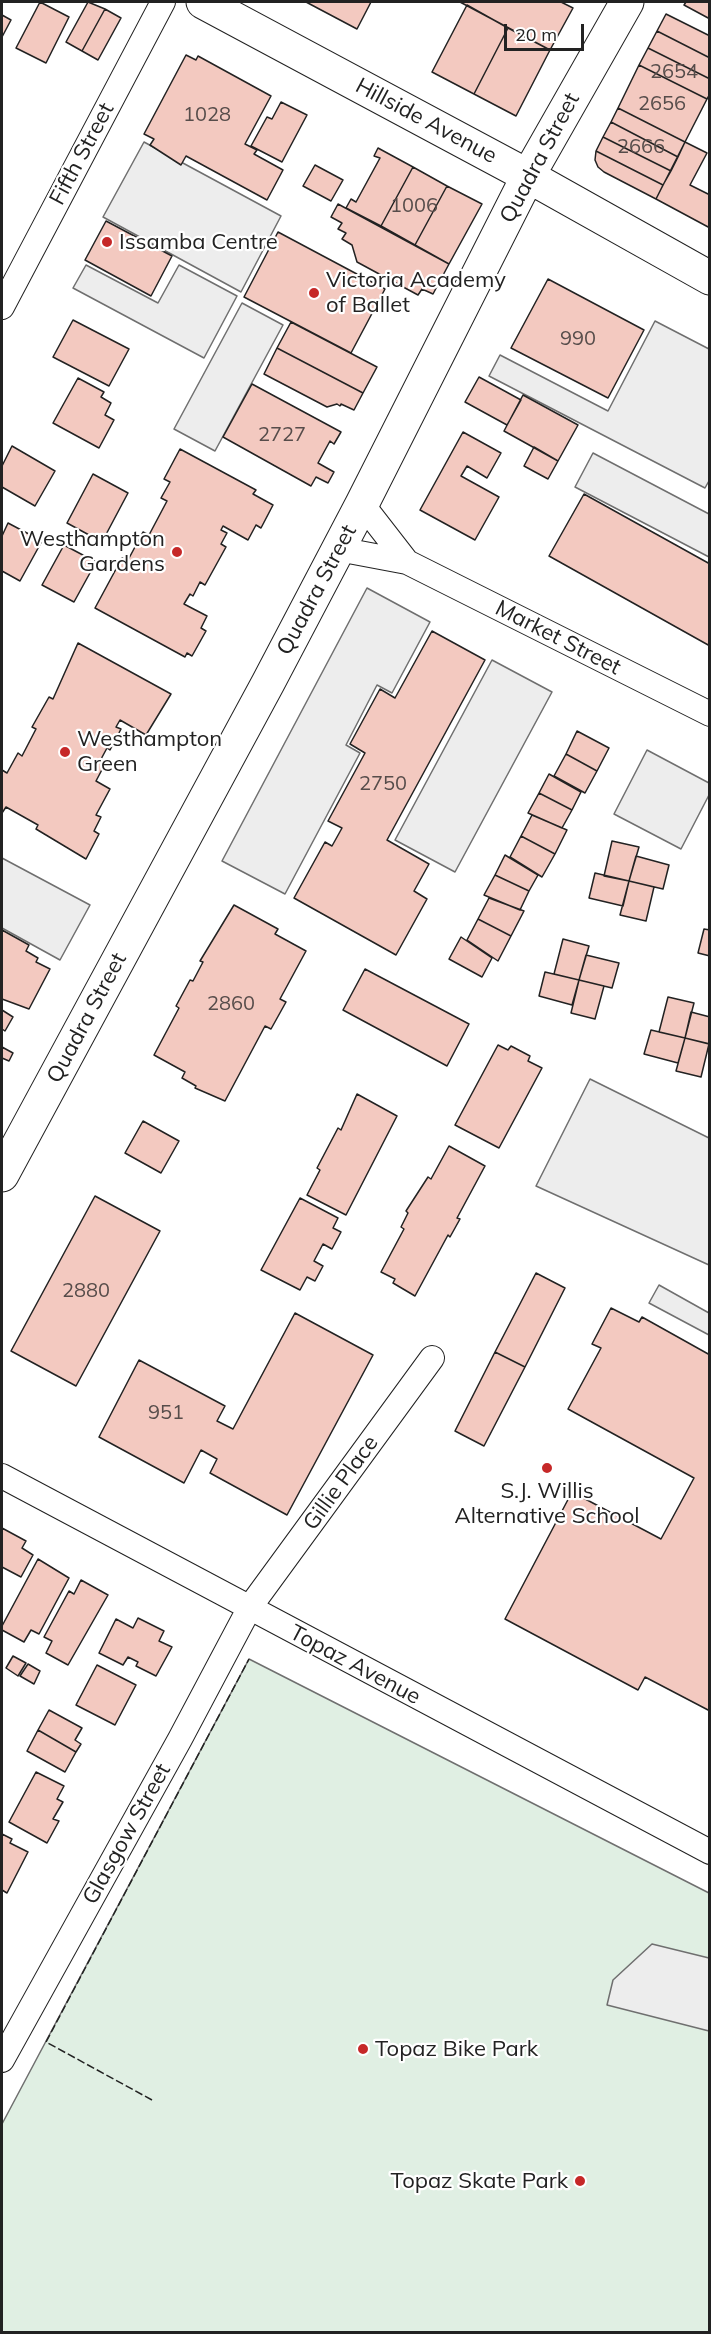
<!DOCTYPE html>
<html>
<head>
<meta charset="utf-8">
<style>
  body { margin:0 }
  #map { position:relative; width:711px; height:2334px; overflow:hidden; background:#fff; font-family:Mulish,sans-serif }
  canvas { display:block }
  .frame { position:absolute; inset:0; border:3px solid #222; pointer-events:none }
  .scale { position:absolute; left:504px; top:24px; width:80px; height:27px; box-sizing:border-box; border:3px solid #222; border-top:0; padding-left:8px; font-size:18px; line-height:21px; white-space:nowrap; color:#222; -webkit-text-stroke:4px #fff; paint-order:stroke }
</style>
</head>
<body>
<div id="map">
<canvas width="711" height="2334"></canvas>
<div class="frame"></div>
<div class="scale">20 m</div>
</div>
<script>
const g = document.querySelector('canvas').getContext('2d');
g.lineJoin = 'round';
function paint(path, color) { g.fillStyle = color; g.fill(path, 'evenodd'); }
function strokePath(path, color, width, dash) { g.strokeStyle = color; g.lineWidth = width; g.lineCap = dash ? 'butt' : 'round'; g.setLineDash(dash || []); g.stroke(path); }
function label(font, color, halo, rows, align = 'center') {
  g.font = font + ' Mulish,sans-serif'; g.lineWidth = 4.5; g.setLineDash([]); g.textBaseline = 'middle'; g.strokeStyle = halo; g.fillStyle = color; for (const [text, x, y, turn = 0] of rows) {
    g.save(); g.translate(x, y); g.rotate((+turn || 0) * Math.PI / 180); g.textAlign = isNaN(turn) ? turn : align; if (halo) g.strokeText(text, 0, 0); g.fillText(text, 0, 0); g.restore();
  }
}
const green = new Path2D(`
  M249,1659L709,1893V2332H2V2124Z`);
const parking = new Path2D(`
  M144,142L281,216L241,292L103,217Z
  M86,265L158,303L179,265L237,296L204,358L73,288Z
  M242,303L283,325L215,451L174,429Z
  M655,321L709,349L710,479L705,488L489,376L500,355L608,411Z
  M593,453L709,514V557L575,487Z
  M367,588L430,622L392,693L377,685L346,745L360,753L285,894L222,861Z
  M492,660L552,692L455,872L395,840Z
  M647,750L709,783V795L681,849L614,814Z
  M2,858L90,905L60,960L2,928Z
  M590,1079L709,1138V1265L536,1186Z
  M659,1285L709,1313V1335L649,1303Z
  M652,1944L709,1958V2031L607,2005L613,1980Z`);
const building = new Path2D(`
  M40,2L69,17L46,63L16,48Z
  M88,2L105,9L82,51L66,42Z
  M306,2H371L357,29Z
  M460,2H561L573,8L550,50Z
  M686,2H710V19L684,5Z
  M467,5L508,28L474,94L432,72Z
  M105,9L121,18L98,60L82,51Z
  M666,14L710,36V58L657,31Z
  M2,15L11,20L2,37Z
  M508,28L550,50L516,116L474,94Z
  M657,31L710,58V79L648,48Z
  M648,48L710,79V94L707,99L639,65Z
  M186,55L196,60L198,56L271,96L245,144L257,150L254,154L283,170L267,200L186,156L181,165L150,145L154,139L144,134Z
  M639,65L707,99L685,142L618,108Z
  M281,102L307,115L282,162L251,146L267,117L272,119Z
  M618,108L685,142L678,157L611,122Z
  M611,122L678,157L671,171L603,137Z
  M603,137L671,171L663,185L596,151Z
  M685,142L707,153L690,185L710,195V228L656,199Z
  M378,148L413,167L381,226L346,208L351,199L356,202L380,158L374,156Z
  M596,151L663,185L656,199L604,172L598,167L595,160Z
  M315,165L343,180L331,201L303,186Z
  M413,167L447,186L415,245L381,226Z
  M447,186L482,204L449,264L415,245Z
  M338,204L449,264L433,294L422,289L418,295L357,262L352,245L342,239L346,233L338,229L342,223L331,217Z
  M106,221L172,256L151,296L85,260Z
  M278,232L385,289L351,353L244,297Z
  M548,279L644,330L608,398L511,348Z
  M73,320L129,349L109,386L53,357Z
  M291,322L377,367L363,393L277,348Z
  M277,348L363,393L354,410L341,404L340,406L337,404L327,407L264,374Z
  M479,377L521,400L507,425L465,402Z
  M78,378L104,392L101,397L111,403L105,415L114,420L99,448L53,423Z
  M252,384L341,432L334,444L330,441L318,463L334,472L328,483L316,477L311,486L223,437Z
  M523,395L578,425L558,461L504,431Z
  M463,432L501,453L487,478L467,466L461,476L499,497L475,540L420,510Z
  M12,446L55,471L35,506L2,487V466Z
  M534,447L558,461L548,479L524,466Z
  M180,449L256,490L253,494L273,505L261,528L256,525L248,540L223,526L221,530L227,533L221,544L226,547L205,585L200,582L193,596L190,594L184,604L207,616L201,628L206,631L192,656L187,653L185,657L95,608L122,558L128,560L143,532L149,535L167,501L161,498L170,482L164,479Z
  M93,474L128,493L102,542L67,523Z
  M584,494L710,564V646L549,556Z
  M8,523L42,541L20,581L2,571V536Z
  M64,545L96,562L74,602L42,585Z
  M432,631L485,660L387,840L429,864L414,891L427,899L396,955L294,898L325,842L332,846L342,828L328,821L365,753L350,744L380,689L395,698Z
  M78,643L171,694L146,735L120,720L116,727L121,729L110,750L107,748L100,761L105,764L96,781L110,789L96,815L101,817L94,831L99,834L86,859L36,829L38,825L6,807L2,813V770L7,773L18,753L22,756L36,729L32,727L49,697L53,699Z
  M577,731L609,748L597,771L566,754Z
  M566,754L597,771L585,793L554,776Z
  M549,774L581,792L572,810L539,793Z
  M539,793L572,810L562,828L528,813Z
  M532,815L567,830L555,854L521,836Z
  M521,836L555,854L542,877L510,857Z
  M612,841L639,847L629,881L604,876Z
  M505,855L538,875L529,891L495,875Z
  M636,856L669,865L663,889L629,881Z
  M595,873L629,881L623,906L589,898Z
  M495,875L529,891L520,910L484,895Z
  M629,881L654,887L646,921L620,915Z
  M489,898L524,911L511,936L478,919Z
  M234,905L278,929L275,934L306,951L280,999L286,1002L271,1029L265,1026L225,1101L195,1088L196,1086L182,1078L185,1072L154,1055L179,1008L176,1006L190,980L193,981L203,962L200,961Z
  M478,919L511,936L498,961L467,940Z
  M704,929L710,930V956L698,953Z
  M2,930L29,945L26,951L38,958L36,962L50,969L29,1009L2,999Z
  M461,937L492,958L482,977L449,959Z
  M563,939L589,946L579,980L554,974Z
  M586,955L619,963L612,988L579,980Z
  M365,969L469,1024L447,1066L343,1010Z
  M545,972L579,980L572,1005L539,996Z
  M579,980L604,986L595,1019L571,1013Z
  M668,997L694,1003L685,1038L659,1032Z
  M2,1010L13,1017L5,1031L2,1029Z
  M691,1012L710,1017V1044L685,1038Z
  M651,1030L685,1038L678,1063L644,1054Z
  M685,1038L709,1044L701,1077L676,1071Z
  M498,1045L508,1050L511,1046L530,1056L528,1061L542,1068L499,1148L455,1125Z
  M2,1047L13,1053L9,1061L2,1058Z
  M357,1094L397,1116L346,1215L307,1195L320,1170L317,1168L338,1128L341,1130Z
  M143,1121L179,1141L161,1173L125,1153Z
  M449,1146L485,1166L457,1218L460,1219L450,1237L448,1235L415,1296L393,1283L395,1279L381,1272L404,1229L401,1227L408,1213L406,1211L428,1177L431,1179Z
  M95,1196L160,1231L76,1386L11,1351Z
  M300,1198L338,1218L333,1228L341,1232L332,1249L323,1244L314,1261L323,1266L315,1281L307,1277L300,1290L261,1270Z
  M536,1273L565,1288L525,1367L495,1352Z
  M611,1308L639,1322L642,1317L710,1355V1711L645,1677L638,1690L505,1619L572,1492L661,1539L694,1478L568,1409L601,1348L592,1344Z
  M295,1313L373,1355L287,1515L210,1473L217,1459L201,1450L184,1483L99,1437L139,1360L225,1406L217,1421L233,1429Z
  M495,1352L525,1367L484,1446L455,1431Z
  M2,1528L26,1541L22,1548L33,1555L21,1577L2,1567Z
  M38,1559L69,1578L39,1634L31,1630L24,1642L2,1630V1626Z
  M81,1580L108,1595L68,1665L46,1653L52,1641L44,1637L69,1591L74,1594Z
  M138,1618L164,1631L159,1641L172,1647L156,1676L136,1666L138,1662L128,1657L123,1665L99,1653L116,1619L133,1628Z
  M13,1656L26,1663L18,1676L6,1668Z
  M28,1664L40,1671L34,1684L20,1676Z
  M97,1665L136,1685L115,1725L76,1705Z
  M49,1710L82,1728L75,1740L81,1744L76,1752L38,1730Z
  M38,1730L76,1752L65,1772L27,1751Z
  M36,1772L64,1786L57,1799L63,1802L53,1819L59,1821L47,1843L9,1822Z
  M2,1834L12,1839L10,1843L28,1852L7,1893L2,1890Z`);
const minor = new Path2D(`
  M2,307L163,2
  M362,504L407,562
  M338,549L407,562L710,714
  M2,1476L710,1852
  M2,2060L180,1739L250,1607L432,1358`);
const secondary = new Path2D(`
  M203,2L528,176L710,278
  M2,1175L268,683L362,504L528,176L627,2`);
const fence = new Path2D(`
  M152,2100L46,2042L249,1659`);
const markers = [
  [107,242,6,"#c62828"],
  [314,293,6,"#c62828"],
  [177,552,6,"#c62828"],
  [65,752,6,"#c62828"],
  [547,1468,6,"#c62828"],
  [363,2049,6,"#c62828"],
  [580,2181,6,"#c62828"]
];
const numberNames = [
  ["2654",674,72],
  ["2656",662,104],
  ["1028",207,115],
  ["2666",641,147],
  ["1006",414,206],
  ["990",578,339],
  ["2727",282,435],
  ["2750",383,784],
  ["2860",231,1004],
  ["2880",86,1291],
  ["951",166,1413]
];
const streetNames = [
  ["Hillside Avenue",426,121,28],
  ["Fifth Street",82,154,-62],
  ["Quadra Street",540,158,-62],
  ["Quadra Street",317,590,-62],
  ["Market Street",558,638,27],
  ["Quadra Street",87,1018,-62],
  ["Gillie Place",341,1483,-54],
  ["Topaz Avenue",355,1665,28],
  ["Glasgow Street",127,1834,-61]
];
const poiNames = [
  ["Issamba Centre",119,242],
  ["Victoria Academy",326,280],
  ["of Ballet",326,305],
  ["Westhampton",165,539,"right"],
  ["Gardens",165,564,"right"],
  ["Westhampton",77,739],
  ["Green",77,764],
  ["S.J. Willis",547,1491,"center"],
  ["Alternative School",547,1516,"center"],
  ["Topaz Bike Park",375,2049],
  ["Topaz Skate Park",568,2181,"right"]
];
paint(green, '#e0efe3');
strokePath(green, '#6f6f6f', 1.5);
paint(parking, '#ededed');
strokePath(parking, '#6f6f6f', 1.5);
paint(building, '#f3c9c0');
strokePath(building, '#222', 1.5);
strokePath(minor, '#222', 26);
strokePath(secondary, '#222', 35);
strokePath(minor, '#fff', 24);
strokePath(secondary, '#fff', 33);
strokePath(fence, '#222', 1.5, [8, 3]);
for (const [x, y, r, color] of markers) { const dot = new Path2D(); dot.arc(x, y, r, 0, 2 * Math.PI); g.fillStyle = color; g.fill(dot); strokePath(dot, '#fff', 2); }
label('20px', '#564c4a', null, numberNames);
label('22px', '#222', '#fff', streetNames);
label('22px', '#222', '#fff', poiNames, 'left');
</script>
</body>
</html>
